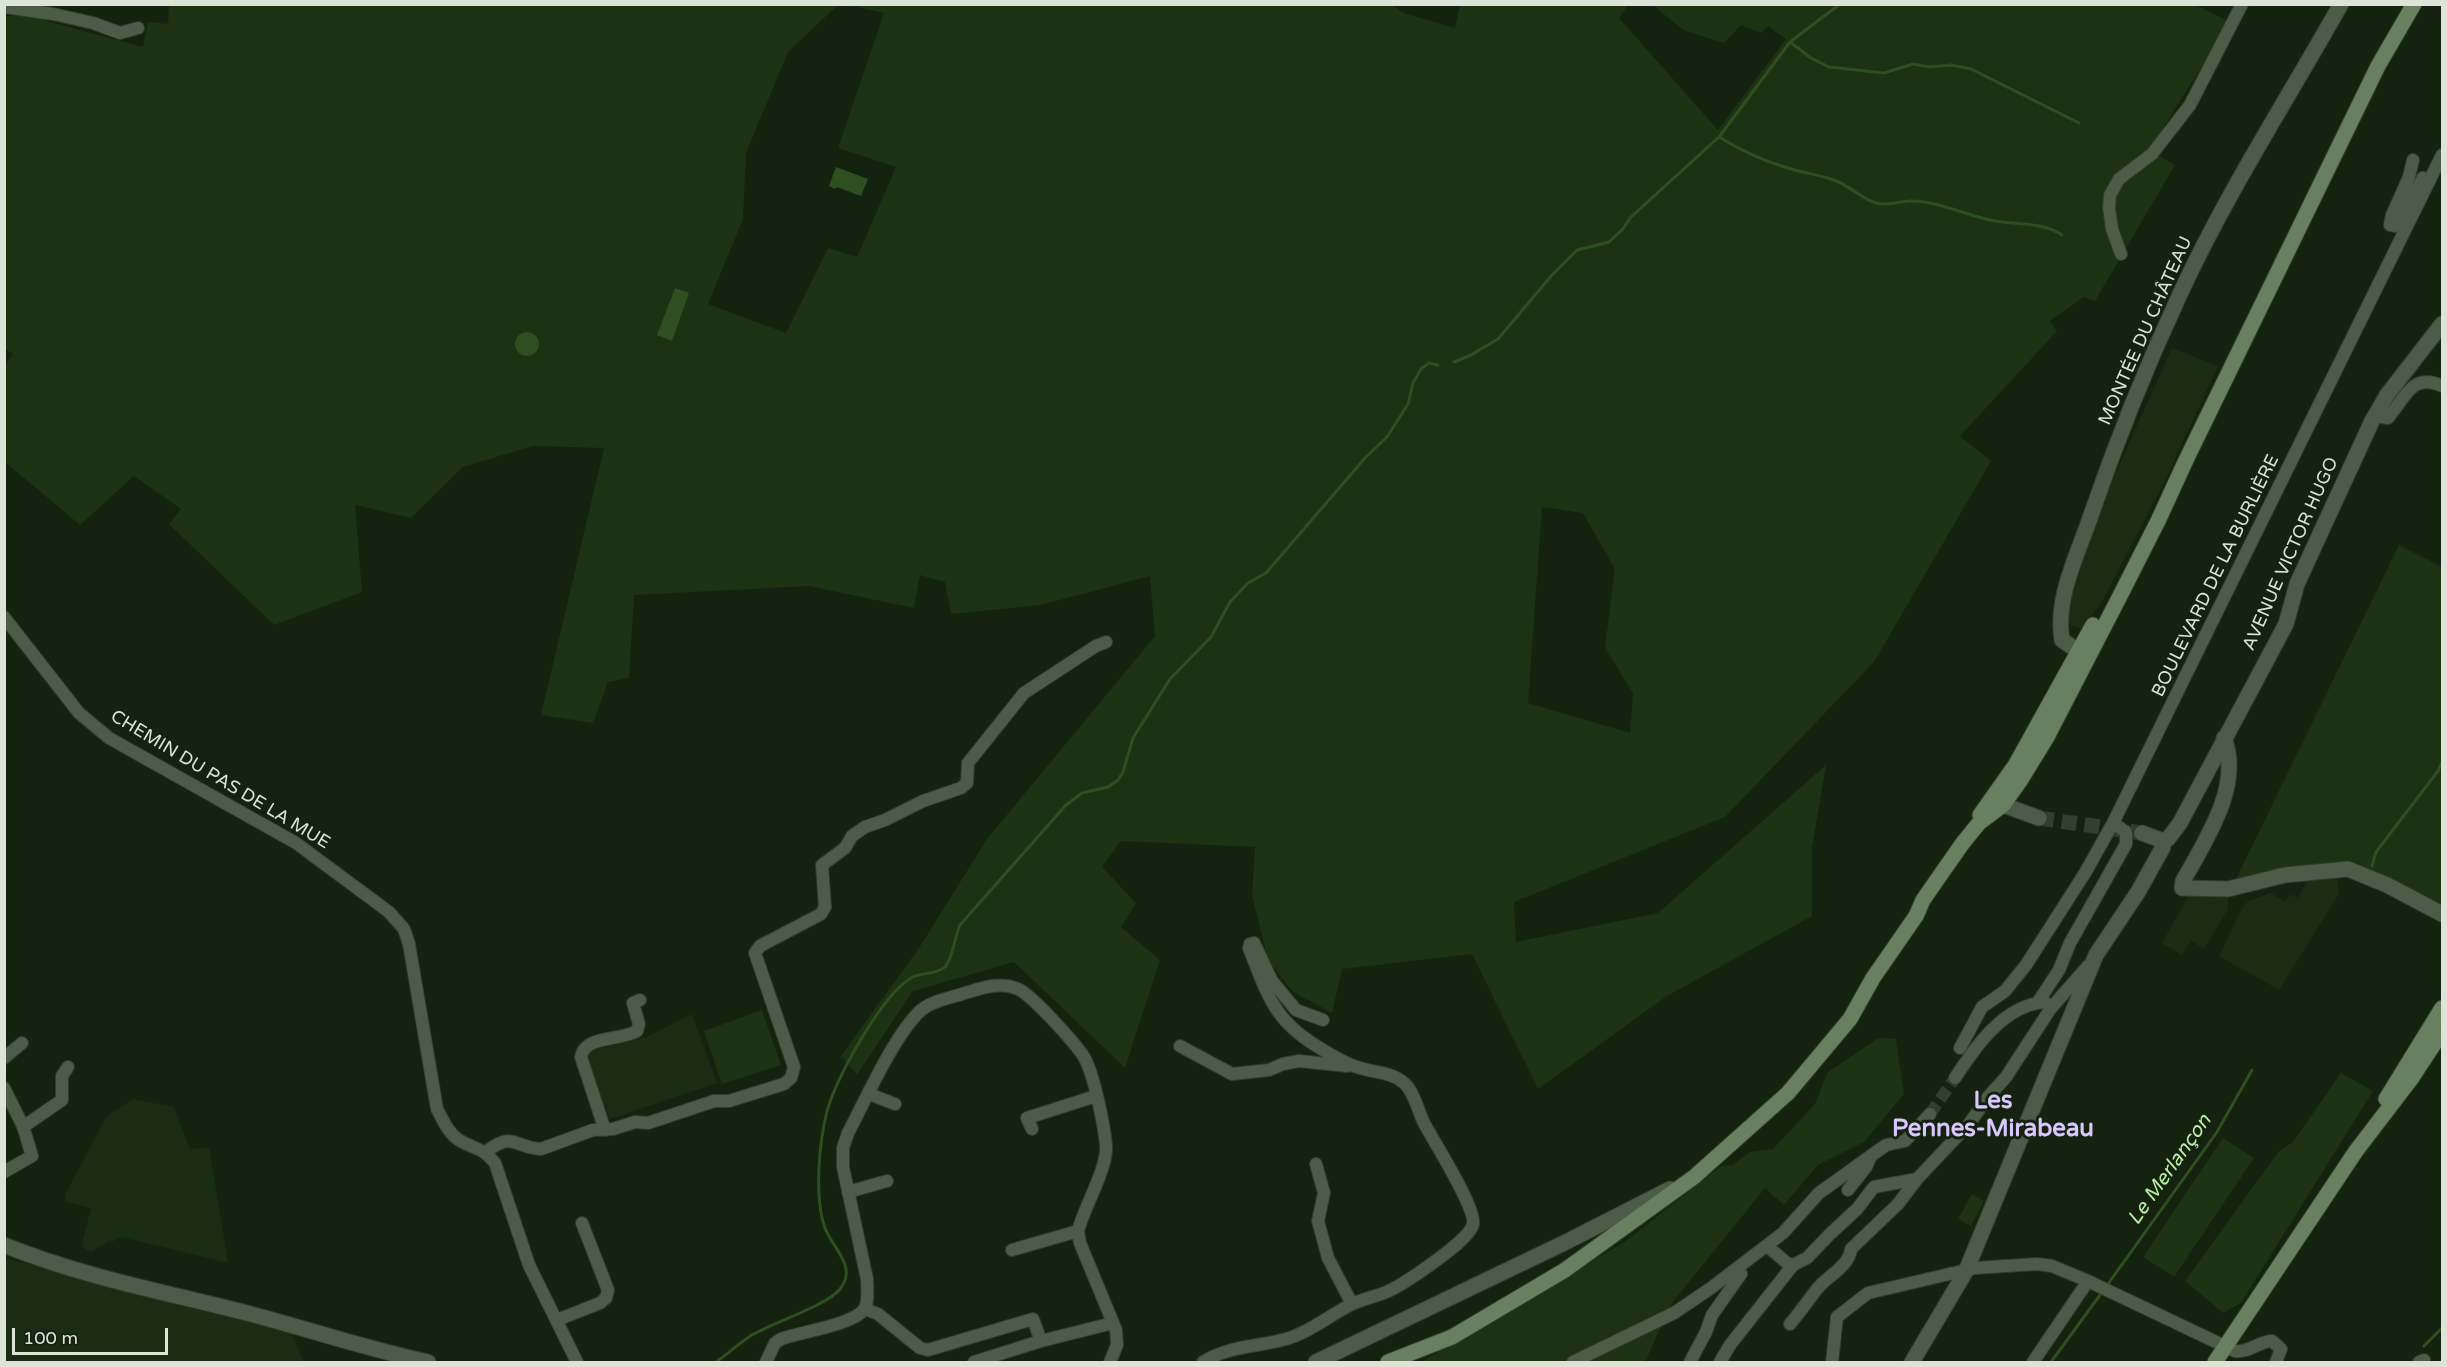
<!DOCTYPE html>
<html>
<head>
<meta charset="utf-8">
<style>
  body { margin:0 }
  #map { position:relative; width:2447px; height:1367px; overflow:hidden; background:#152210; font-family:"Varela Round",sans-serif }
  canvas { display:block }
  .frame { position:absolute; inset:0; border:6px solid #dce4d8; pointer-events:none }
  .scale { position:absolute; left:12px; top:1328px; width:156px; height:27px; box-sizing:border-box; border:3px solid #dce4d8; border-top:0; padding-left:8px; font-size:18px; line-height:21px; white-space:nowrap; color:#dce4d8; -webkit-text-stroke:4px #152210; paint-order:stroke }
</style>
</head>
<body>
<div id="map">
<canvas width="2447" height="1367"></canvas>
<div class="frame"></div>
<div class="scale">100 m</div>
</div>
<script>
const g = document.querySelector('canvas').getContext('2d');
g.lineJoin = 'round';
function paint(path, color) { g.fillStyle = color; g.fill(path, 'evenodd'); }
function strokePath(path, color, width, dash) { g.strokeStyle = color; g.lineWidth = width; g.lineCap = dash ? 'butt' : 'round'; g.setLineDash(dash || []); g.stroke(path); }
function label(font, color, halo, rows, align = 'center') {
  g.font = font + ' "Varela Round",sans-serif'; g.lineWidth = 6; g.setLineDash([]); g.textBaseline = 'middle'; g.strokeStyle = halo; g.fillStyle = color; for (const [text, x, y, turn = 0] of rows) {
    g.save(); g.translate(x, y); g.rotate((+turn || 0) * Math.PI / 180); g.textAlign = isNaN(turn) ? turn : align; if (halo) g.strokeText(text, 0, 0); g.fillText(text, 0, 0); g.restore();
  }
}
const built = new Path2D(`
  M2172,348L2218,366L2165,481L2104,598L2082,629L2064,623L2097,514Z
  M2337,875L2339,894L2279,990L2219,956L2241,910L2248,901L2271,893L2285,902L2290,894L2297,898L2306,885L2305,878Z
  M2228,894V909L2204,949L2191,941L2182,955L2162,943L2189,895Z
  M692,1014L717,1083L610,1119L586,1057L590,1050L645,1038Z
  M133,1099L174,1107L190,1149L209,1148L228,1263L121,1237L112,1242L109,1241L91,1252L86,1250L82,1244L91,1208L66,1202L65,1195L106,1117Z
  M4,1258L290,1330L304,1362H5Z`);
const green = new Path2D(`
  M1390,4L1406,14L1455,28L1460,5H1628L1619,18L1718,130L1786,39L1768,26L1761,33L1741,25L1724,43L1683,30L1653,5L2193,4L2230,22L2149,150L2175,165L2095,301L2084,297L2050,321L2057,331L1960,436L1991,461L1874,662L1725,817L1514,902L1516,942L1658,913L1826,765L1812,848V916L1667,996L1538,1089L1472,954L1342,969L1332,1013L1293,992L1268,960L1252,895L1255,847L1121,841L1102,867L1136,903L1121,927L1160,960L1125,1068L1014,962L913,991L857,1075L841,1056L919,948L987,839L1155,636L1150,576L1041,605L951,614L945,582L920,575L914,608L809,586L634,595L629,678L608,682L593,723L541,715L604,448L533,446L463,467L411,518L355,505L362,592L274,625L169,524L181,509L134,476L80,525L5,462V366L13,354L4,348V16H28L143,47L148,22L168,24L169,5H838L788,52L746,153L743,219L708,304L786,333L828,248L857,257L896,167L838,148L884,13L849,5ZM1542,507L1583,513L1615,569L1605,648L1633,693L1630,733L1528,703Z
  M2399,545L2442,567V904L2360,866L2234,883Z
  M762,1010L781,1065L722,1084L704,1031Z
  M1878,1038L1896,1039L1904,1094L1864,1142L1818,1165L1784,1205L1765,1188L1672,1303L1645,1362H1421L1626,1241L1721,1166L1732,1165L1750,1152L1773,1149L1815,1104L1827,1073Z
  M2341,1073L2373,1091L2241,1303L2223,1313L2185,1281L2279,1151L2293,1142Z
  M2223,1138L2254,1158L2174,1277L2143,1257Z
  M1972,1194L1984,1201L1971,1226L1958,1219Z`);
const water = new Path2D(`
  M836,167L868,179L861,196L837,187L835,189L829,186Z
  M675,288L689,293L672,341L657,335Z
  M515 344a12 12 0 1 1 24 0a12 12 0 1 1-24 0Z`);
const stream = new Path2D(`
  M1790,42L1811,58L1829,67L1884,73L1913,64L1930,67L1951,65L1971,69L2079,123
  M1719,137C1740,150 1761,160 1785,167C1801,173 1818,174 1834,180C1851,186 1865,203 1883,204C1892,205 1901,201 1910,201C1940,201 1967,216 1995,221C2017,225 2043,222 2062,235
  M1454,362L1471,355L1498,339L1552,275L1577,250L1609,242L1622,230L1631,217L1719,137L1790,42L1840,4
  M2372,866L2376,852L2438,771L2442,762
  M2108,1284L2217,1132L2252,1070
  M2424,1346L2442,1328
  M716,1362C728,1354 739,1343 752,1335C772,1323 828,1305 840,1289C858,1267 833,1249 825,1228C814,1197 819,1143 827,1111C837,1077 881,996 911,978C921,972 936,975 945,967C952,960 955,936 960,925L1066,805L1082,793L1108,787L1118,780L1123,772L1133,738L1170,679L1211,637L1230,602L1248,583L1266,573L1365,458L1387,437L1408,404L1413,383L1421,369L1429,363L1438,365
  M2051,1362L2100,1295`);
const minorTunnel = new Path2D(`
  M1930,1114L1955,1078`);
const tertiaryTunnel = new Path2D(`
  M2039,818L2142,833`);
const minor = new Path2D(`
  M4,7L53,14L93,23L120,33L138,28
  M2413,160L2409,177L2392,215L2390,225L2395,226L2398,223L2423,178L2426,179
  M2121,254L2112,229L2109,208L2110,195L2119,179L2152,154L2190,105L2242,4
  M2375,416L2388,418C2405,398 2412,372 2442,386
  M4,617L79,713L109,738L296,843L389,912L404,929L409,944L437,1109C443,1120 448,1133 459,1140C475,1150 481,1146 495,1163L529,1265L577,1362
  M2038,1002L2059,970L2070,943L2126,844V832L2113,823L2442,155
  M1180,1046L1232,1074L1269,1070L1283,1064L1299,1061L1347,1066
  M1960,1048L1982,1007L2005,991L2026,965L2085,873L2113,823
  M4,1058L22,1043
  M1955,1078C1975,1047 2004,1005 2045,1002
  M4,1088L23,1126L32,1156L4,1172
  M869,1094L895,1104
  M23,1127L62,1100V1076L68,1067
  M1032,1129L1027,1118L1096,1096
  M605,1130L581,1057C584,1035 621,1041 637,1031L639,1024L633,1003L640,1000
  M486,1152C514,1130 514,1148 541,1149L593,1130L613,1129L635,1122L648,1123L714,1101H729L784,1084L791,1078L794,1067L755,953L760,946L821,914L825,907L822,865L845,848L852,836L865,827L885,820L923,801L961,788L967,783L968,763L1024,693L1096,646L1106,642
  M1316,1164L1324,1193L1318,1221L1328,1258L1352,1304
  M1848,1190L1866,1167L1870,1158
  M848,1192L887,1181
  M1767,1246L1787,1263L1793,1265L1807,1258L1830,1234L1857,1209L1874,1187L1917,1179
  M1012,1250L1078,1231
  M865,1309L878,1314L920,1348L928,1350L1033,1319L1041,1341L1113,1323
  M557,1320L600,1303L606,1298L608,1290L582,1223
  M1790,1324C1800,1312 1808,1301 1817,1289C1827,1276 1849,1267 1851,1249L1898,1204L1917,1179L1969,1124L1988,1097L2006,1077L2051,1008L2088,966
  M766,1362L775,1343L781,1339C800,1332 857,1324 865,1308C869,1299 867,1288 867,1279L843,1167V1148L848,1133C866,1099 893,1038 919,1012C930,1001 951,998 965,993C982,988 1001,981 1018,989C1032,995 1075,1043 1084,1057C1094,1074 1104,1125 1106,1145C1108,1168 1084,1207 1078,1231L1080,1243L1116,1330L1117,1345L1110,1362
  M974,1362L1041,1341
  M1203,1362C1228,1346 1257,1347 1286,1339C1308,1333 1329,1316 1350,1305C1360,1300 1373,1297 1384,1293C1397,1288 1411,1278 1423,1270C1435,1261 1470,1238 1473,1224C1476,1207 1434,1142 1424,1123C1418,1111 1414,1091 1404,1083C1390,1071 1374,1073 1357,1067C1346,1064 1335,1057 1325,1051C1275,1023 1269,999 1249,948L1250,944L1254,943L1272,981L1296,1010L1323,1020
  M1573,1362L1674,1313L1711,1288L1783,1233L1819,1193L1886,1145L1905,1141L1930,1114
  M1690,1362L1706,1332L1712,1315L1741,1274L1739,1270
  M1720,1362L1730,1345L1793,1265
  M1832,1362L1837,1317L1868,1293L1975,1268L2037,1264L2052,1266L2088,1281L2235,1351C2249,1353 2259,1341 2272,1341L2281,1349L2276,1362
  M2033,1362L2088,1281
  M2419,1362L2424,1360`);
const tertiary = new Path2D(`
  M2089,645L2078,651L2062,640C2055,599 2077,556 2090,518C2116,442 2146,367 2180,294C2226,194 2287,100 2341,4
  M2224,738C2243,786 2205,841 2183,881L2182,888L2228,889L2285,875L2348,869L2387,885L2442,914
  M1992,801L2039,818
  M2142,833L2161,840
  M2168,839L2180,823L2286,624L2297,584L2372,421L2387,395L2442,324
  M4,1245C83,1277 165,1292 247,1313C308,1329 367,1349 428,1362
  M1316,1362L1564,1243L1670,1189
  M1912,1362L1966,1271L2096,955L2138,892L2163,847`);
const secondary = new Path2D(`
  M1980,815L2016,764L2093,625
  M2386,1099L2442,1008
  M1388,1362L1452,1337L1565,1270L1694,1177L1788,1093L1850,1019L1873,978L1916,916L1923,900L1962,844L1979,823L2003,805L2020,781L2047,737L2122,592L2158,521L2186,460L2378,66L2414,4
  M2215,1362L2356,1151L2411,1079L2442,1032`);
const streetNames = [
  ["MONTÉE DU CHÂTEAU",2146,331,-66],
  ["AVENUE VICTOR HUGO",2291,554,-66],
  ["BOULEVARD DE LA BURLIÈRE",2216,576,-64],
  ["CHEMIN DU PAS DE LA MUE",220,780,31]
];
const waterNames = [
  ["Le Merlançon",2170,1170,-55]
];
const districtNames = [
  ["Les",1993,1102],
  ["Pennes-Mirabeau",1993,1130]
];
paint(built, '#1a2c14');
paint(green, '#1c3213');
paint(water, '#2e4f20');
strokePath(stream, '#2e4f20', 3);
strokePath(minorTunnel, '#333f2e', 12, [12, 6]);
strokePath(tertiaryTunnel, '#333f2e', 15, [15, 8]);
strokePath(minor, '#313d2c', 14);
strokePath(tertiary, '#313d2c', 17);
strokePath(secondary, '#313d2c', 17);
strokePath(minor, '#4d5c48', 12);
strokePath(tertiary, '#4d5c48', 15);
strokePath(secondary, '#68805f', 15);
label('18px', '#dce4d8', '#152210', streetNames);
label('italic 20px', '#b9efa4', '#152210', waterNames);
label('bold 24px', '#d9c6ff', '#152210', districtNames);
</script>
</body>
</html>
